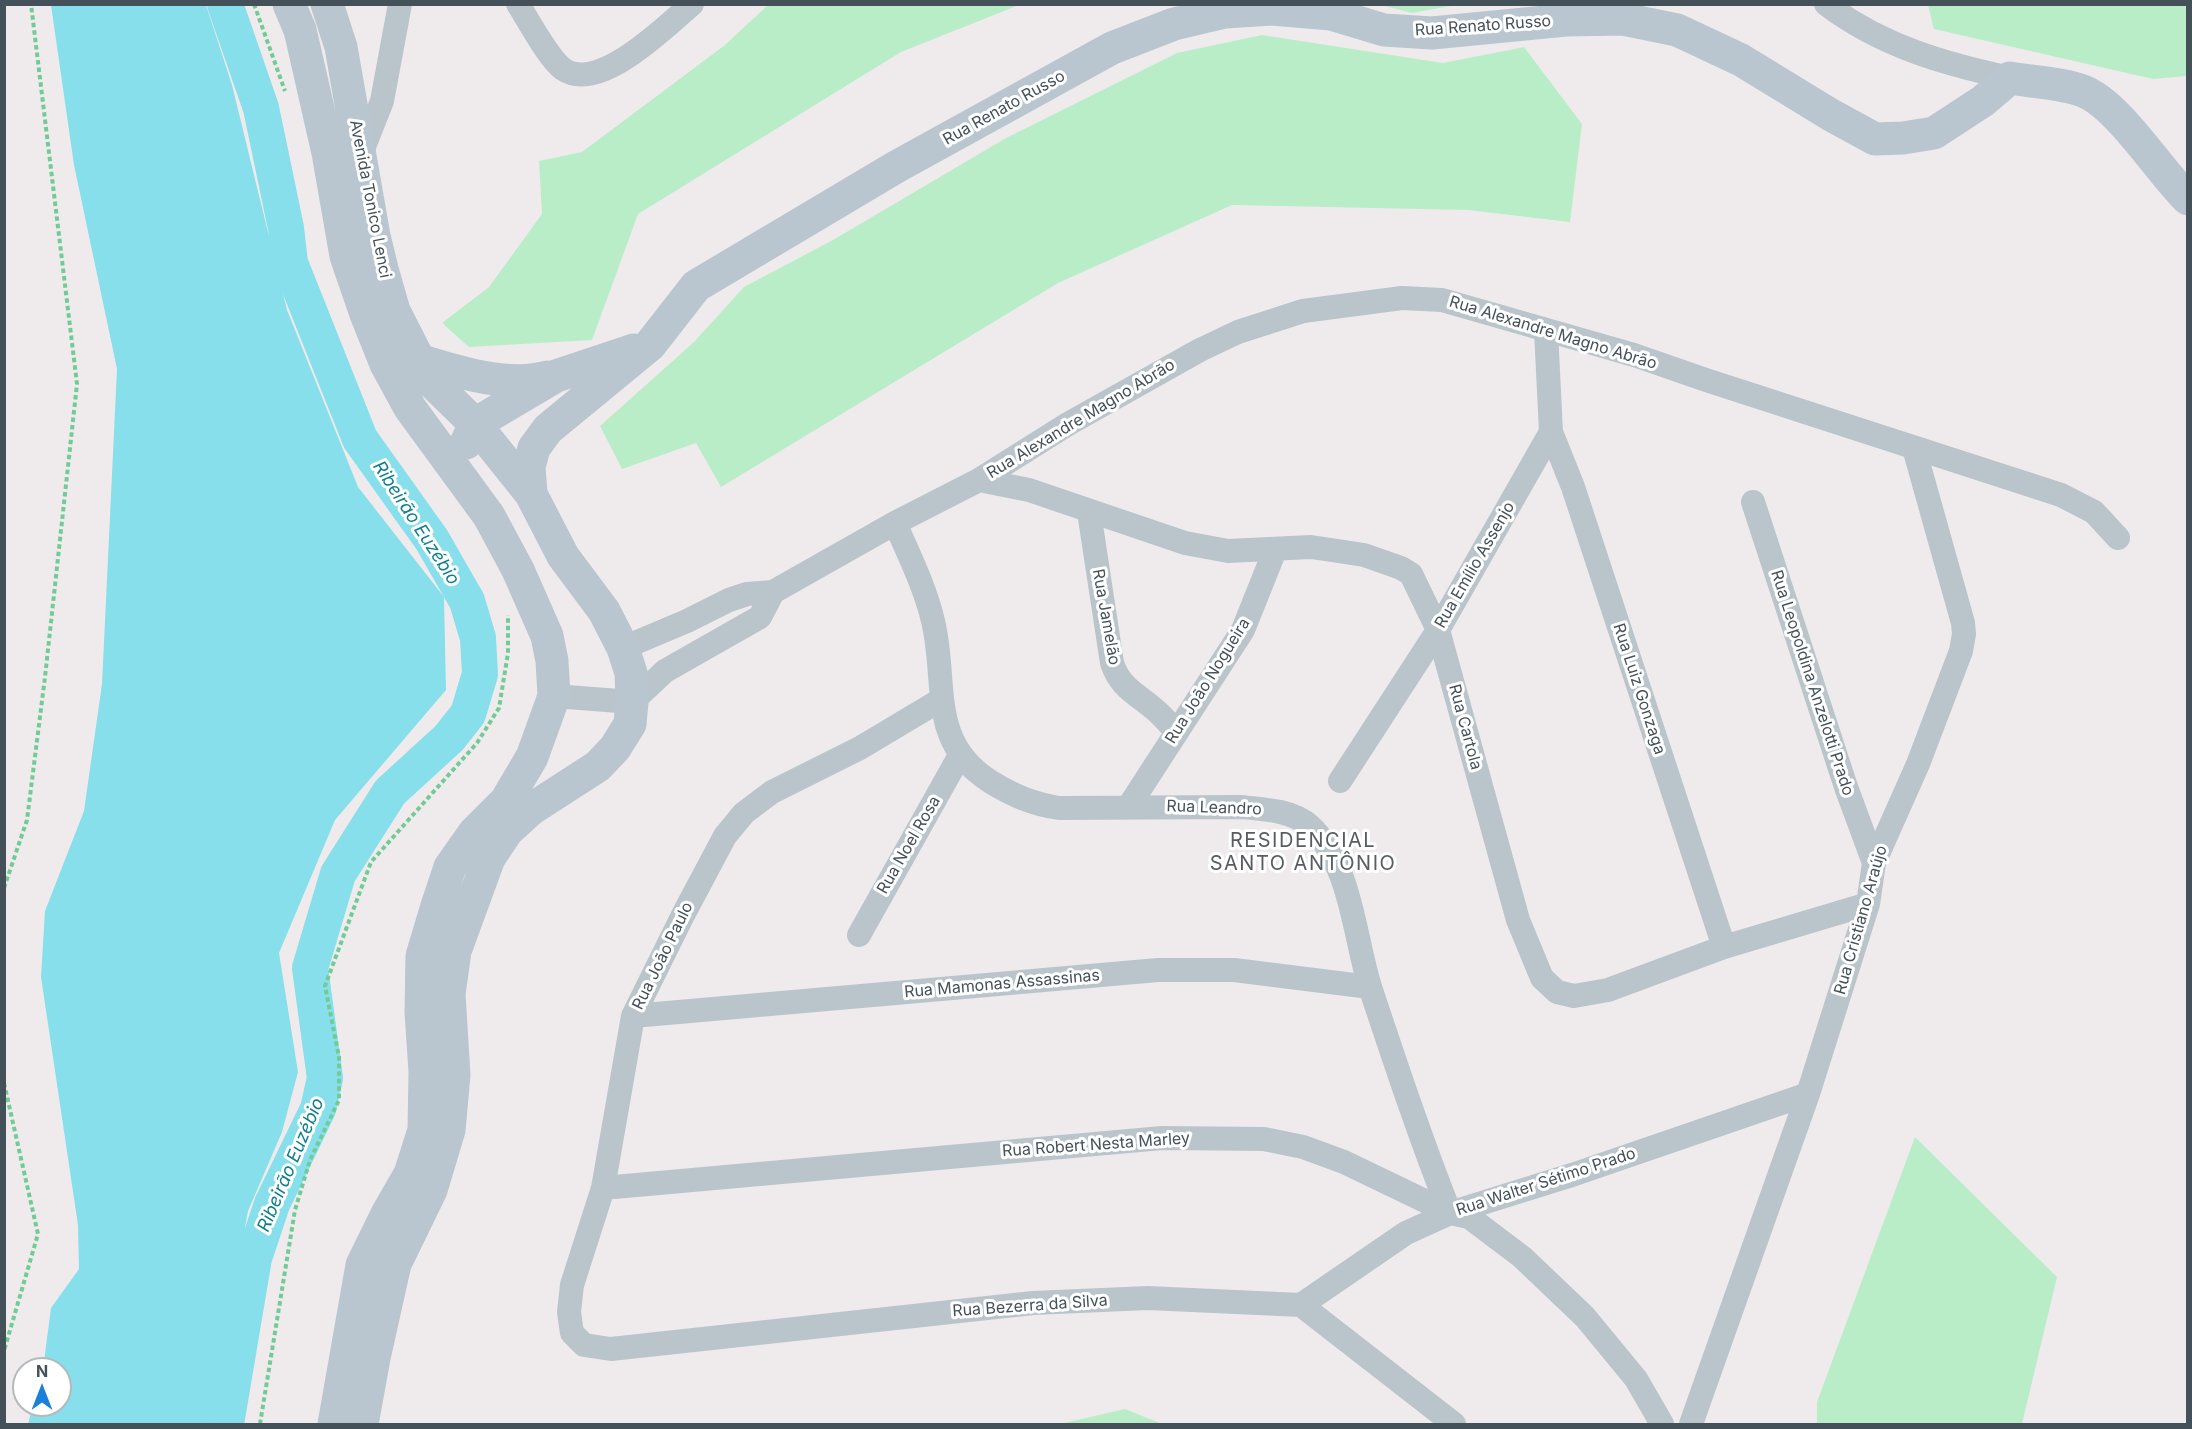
<!DOCTYPE html>
<html>
<head>
<meta charset="utf-8">
<style>
  body { margin:0 }
  #map { position:relative; width:2192px; height:1429px; overflow:hidden; background:#efebec; font-family:Inter,sans-serif }
  canvas { display:block }
  .frame { position:absolute; inset:0; border:6px solid #445159; pointer-events:none }
  .north { position:absolute; left:12px; top:1357px; width:60px; height:60px; box-sizing:border-box; background:#fff; border:2px solid #b4b9bd; border-radius:50%; rotate:0deg; font-size:16px; font-weight:700; line-height:24px; text-align:center; color:#445159 }
  .north::after { content:''; display:block; margin:auto; width:21px; height:27px; background:#1a80da; clip-path:polygon(50% 0,100% 100%,50% 72%,0 100%) }
</style>
</head>
<body>
<div id="map">
<canvas width="2192" height="1429"></canvas>
<div class="frame"></div>
<div class="north">N</div>
</div>
<script>
const g = document.querySelector('canvas').getContext('2d');
g.lineJoin = 'round';
function paint(path, color) { g.fillStyle = color; g.fill(path, 'evenodd'); }
function strokePath(path, color, width, dash) { g.strokeStyle = color; g.lineWidth = width; g.lineCap = dash ? 'butt' : 'round'; g.setLineDash(dash || []); g.stroke(path); }
function label(font, color, halo, rows, align = 'center') {
  g.font = font + ' Inter,sans-serif'; g.lineWidth = 6; g.setLineDash([]); g.textBaseline = 'middle'; g.strokeStyle = halo; g.fillStyle = color; for (const [text, x, y, turn = 0] of rows) {
    g.save(); g.translate(x, y); g.rotate((+turn || 0) * Math.PI / 180); g.textAlign = isNaN(turn) ? turn : align; if (halo) g.strokeText(text, 0, 0); g.fillText(text, 0, 0); g.restore();
  }
}
const green = new Path2D(`
  M769,4L1019,5L901,52L638,214L592,340L469,347L442,323L489,287L542,214L539,161L582,152L725,45Z
  M1381,5H1456L1412,13Z
  M1928,5H2187V76L2153,79L1934,29Z
  M1262,35L1443,63L1524,47L1582,124L1570,222L1468,210L1232,205L1058,283L721,487L696,443L622,469L600,426L694,342L744,287L833,240L1006,138L1177,53Z
  M1915,1137L2057,1277L2022,1424H1817V1402Z
  M1125,1409L1162,1424H1060Z`);
const water = new Path2D(`
  M51,5H206L232,85L287,310L358,487L444,597L446,690L335,820L279,953L298,1072L282,1132L248,1211L209,1424H28L33,1405H60V1369H43L51,1308L79,1269L78,1225L41,977L45,911L84,811L102,684L117,369L74,165Z`);
const river = new Path2D(`
  M225,4L261,108L286,228L290,263L360,439L432,540L467,601L478,638L480,674L468,714L449,738L390,792L338,874L310,968L325,1078L318,1109L272,1204L254,1258L226,1424`);
const path = new Path2D(`
  M254,4L285,91
  M4,888L27,820L45,677L77,384L31,4
  M4,1083L38,1234L4,1351
  M260,1424L295,1210L310,1160L339,1100V1057L325,986L371,862L477,743L499,708L508,653V615`);
const street = new Path2D(`
  M518,4C528,20 549,59 563,69C599,94 666,26 692,4
  M1826,4C1881,46 1945,64 2010,78
  M361,154L382,101L400,4
  M1551,432L1573,487L1724,947
  M979,480L1029,490L1185,543L1228,551L1311,547L1338,551L1364,555L1401,568L1411,574L1438,630L1518,920L1542,978L1557,992L1574,996L1608,990L1724,947L1868,904
  M1753,502L1846,787L1874,863
  M1089,512L1112,663C1120,687 1135,693 1153,708C1162,715 1169,724 1177,732
  M895,523C909,555 925,587 933,621C948,683 927,742 991,782C1014,796 1033,804 1059,808L1241,807C1262,809 1292,810 1310,826C1352,865 1354,938 1371,990C1396,1065 1421,1140 1450,1213
  M623,648L687,621L729,600L747,594L773,592L895,523L979,480L1068,424L1200,350L1238,332L1303,311L1402,298L1442,300L1634,355L1706,380L2061,495L2094,512L2118,538
  M554,696L632,702L665,671L760,617L773,592
  M942,699L860,748L772,792L744,813L725,836L683,915L633,1016L603,1188L572,1285L569,1312L572,1333L584,1345L611,1349L1033,1303L1148,1298L1301,1305L1454,1424
  M1340,781L1438,630L1551,432L1546,331
  M1129,806L1243,630L1275,550
  M859,935L960,755
  M633,1016L1158,970H1234L1370,987
  M603,1188L1162,1138L1264,1139L1303,1147L1344,1162L1450,1213L1469,1217L1522,1257L1585,1317L1636,1379L1662,1424
  M1301,1305L1406,1233L1450,1213L1575,1174L1808,1094
  M1691,1424L1808,1094L1868,904L1874,863L1918,764L1961,651L1964,634L1963,623L1914,448`);
const secondary = new Path2D(`
  M289,4L300,30L311,78L328,153L346,256L366,314L386,364L410,408L489,516L518,570L547,636L552,661L554,696L532,757L506,801L474,833L450,867L437,906L422,956L421,1012L425,1072L424,1130L410,1174L387,1214L362,1265L334,1424
  M327,4L341,47L374,236L382,269L394,311L419,360L433,383L475,424L531,494L563,556L604,611L623,648L631,673L632,702L630,724L615,748L598,766L530,810L507,831L489,858L455,951L449,994L454,1075L449,1130L431,1190L395,1264L374,1358L362,1424
  M419,360C458,372 508,388 548,377
  M466,443L475,424L556,376L634,350
  M531,494L529,467L534,448L548,429L650,345L696,286L896,167L1112,48L1174,24L1225,12L1272,9L1331,14L1384,30L1432,33L1566,20L1623,19L1677,30L1741,60L1831,115L1875,139L1903,138L1934,133L1983,101L2010,78C2032,82 2063,83 2083,91C2119,105 2159,171 2188,199`);
const streetNames = [
  ["Rua Renato Russo",1483,26,-4],
  ["Rua Renato Russo",1004,108,-29],
  ["Avenida Tonico Lenci",370,199,79],
  ["Rua Alexandre Magno Abrão",1553,333,17],
  ["Rua Alexandre Magno Abrão",1081,419,-31],
  ["Rua Emílio Assenjo",1475,565,-60],
  ["Rua Jamelão",1106,617,80],
  ["Rua João Nogueira",1208,681,-58],
  ["Rua Leopoldina Anzelotti Prado",1812,683,72],
  ["Rua Luiz Gonzaga",1639,689,72],
  ["Rua Cartola",1465,727,75],
  ["Rua Leandro",1214,808,2],
  ["Rua Noel Rosa",909,845,-60],
  ["Rua Cristiano Araújo",1861,920,-74],
  ["Rua João Paulo",663,956,-64],
  ["Rua Mamonas Assassinas",1002,984,-5],
  ["Rua Robert Nesta Marley",1096,1145,-4],
  ["Rua Walter Sétimo Prado",1546,1182,-18],
  ["Rua Bezerra da Silva",1030,1306,-4]
];
const waterNames = [
  ["Ribeirão Euzébio",416,523,57],
  ["Ribeirão Euzébio",291,1165,-67]
];
const quarterNames = [
  ["RESIDENCIAL",1303,841],
  ["SANTO ANTÔNIO",1303,864]
];
paint(green, '#b9edc8');
paint(water, '#86dfea');
strokePath(river, '#86dfea', 36);
strokePath(path, '#71cb96', 4, [4.5, 3]);
strokePath(street, '#bac5cb', 24);
strokePath(secondary, '#b9c6d0', 33);
label('16px', '#445159', '#fff', streetNames);
label('italic 18px', '#0e7f8d', '#fff', waterNames);
g.letterSpacing = '1.5px';
label('20px', '#585d60', '#fff', quarterNames);
g.letterSpacing = '0px';
</script>
</body>
</html>
